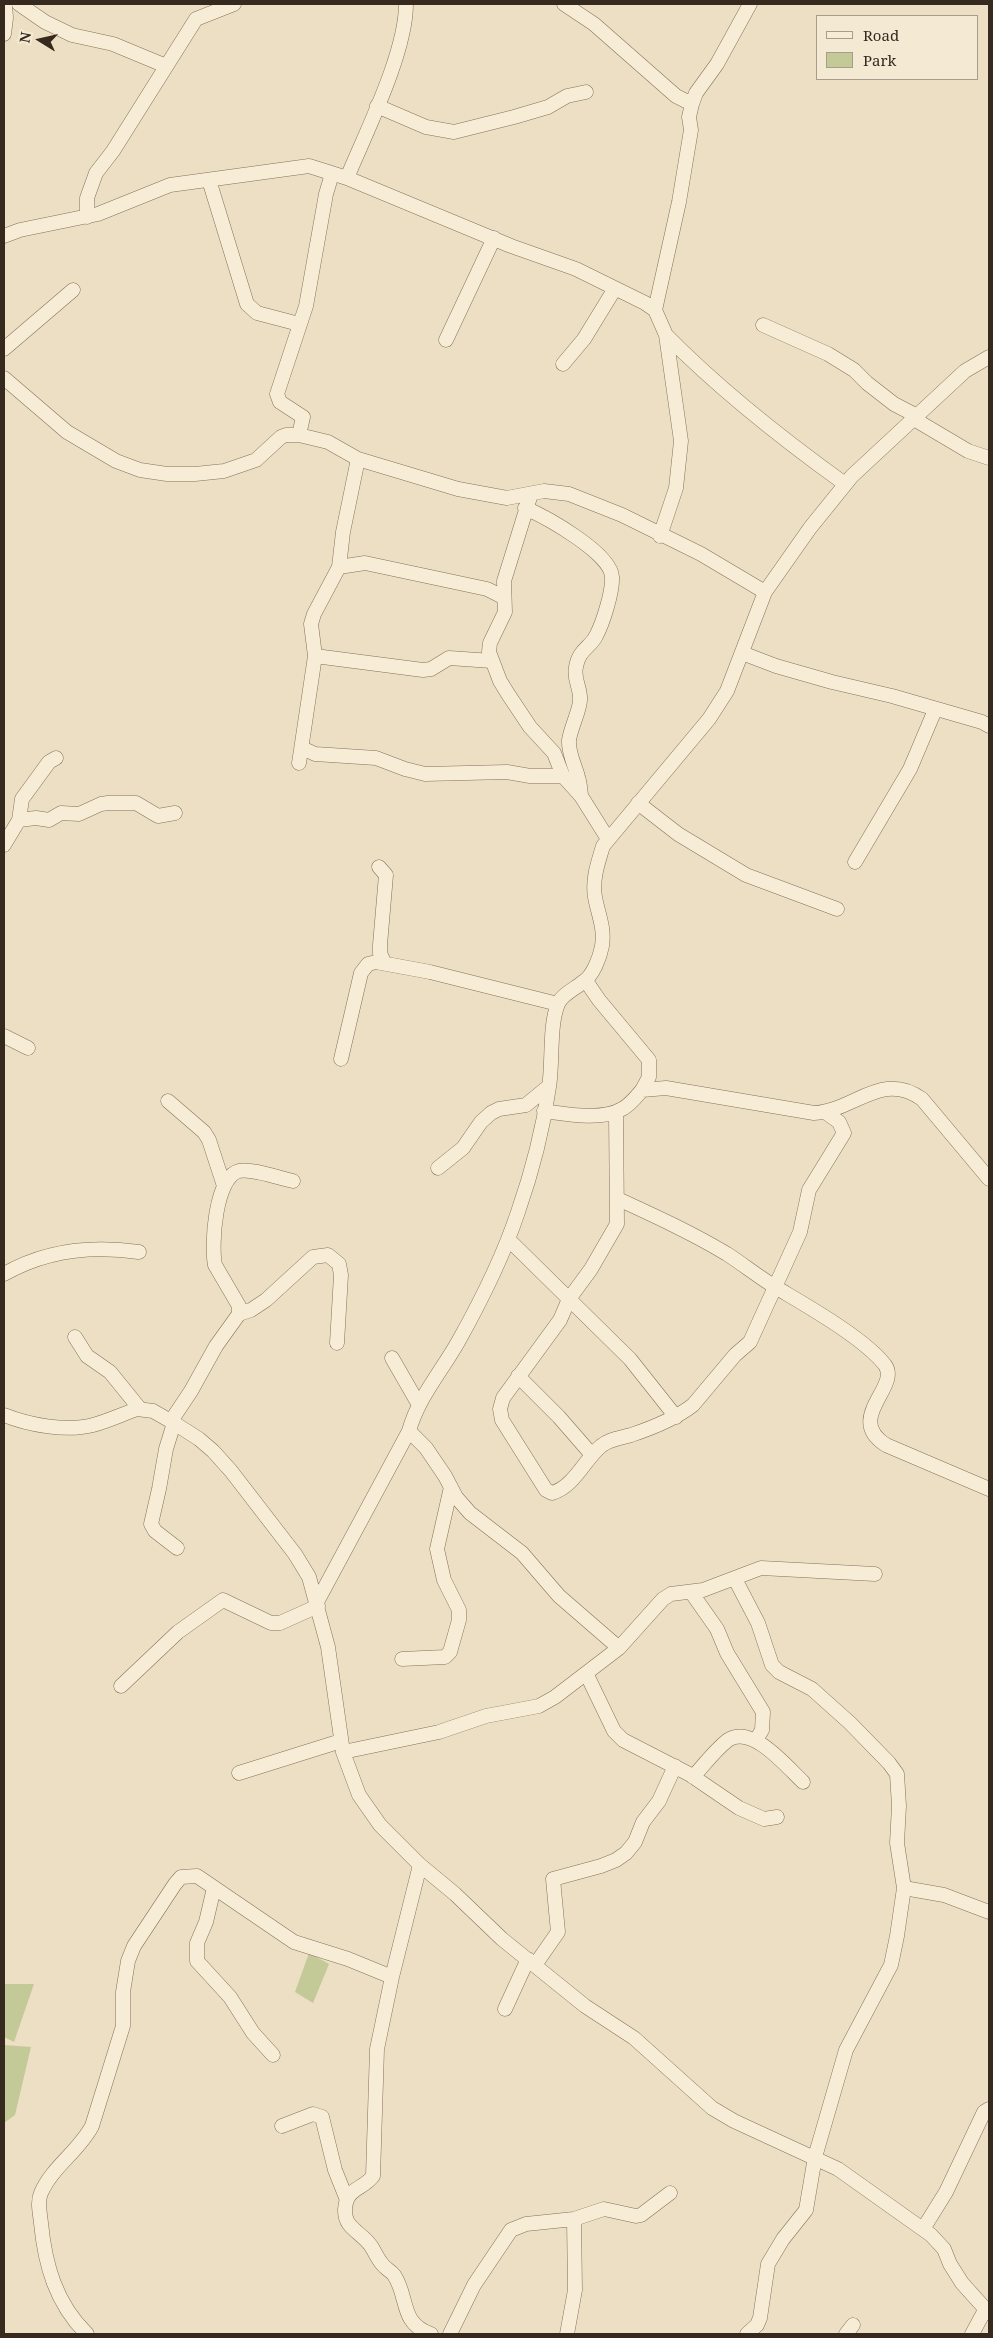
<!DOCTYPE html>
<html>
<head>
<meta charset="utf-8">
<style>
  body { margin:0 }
  #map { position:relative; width:993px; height:2338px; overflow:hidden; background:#ecdfc4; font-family:"Noto Serif",serif }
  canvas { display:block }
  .frame { position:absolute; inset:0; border:5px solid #36291e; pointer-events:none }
  .legend { position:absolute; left:816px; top:15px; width:162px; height:65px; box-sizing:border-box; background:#f4ead3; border:1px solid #a89d8b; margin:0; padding:6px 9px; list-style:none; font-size:15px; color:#36291e }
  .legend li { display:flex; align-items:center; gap:10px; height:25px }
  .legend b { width:25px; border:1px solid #a89d8b }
  .north { position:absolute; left:15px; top:15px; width:50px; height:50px; -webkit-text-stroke:4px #f4ead3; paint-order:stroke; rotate:280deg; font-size:14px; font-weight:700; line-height:20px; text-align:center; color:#36291e }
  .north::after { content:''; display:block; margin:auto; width:18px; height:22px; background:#36291e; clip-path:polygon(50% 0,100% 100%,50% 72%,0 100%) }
</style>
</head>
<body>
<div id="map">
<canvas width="993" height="2338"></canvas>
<div class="frame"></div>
<ul class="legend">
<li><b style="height:6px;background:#f7edd6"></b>Road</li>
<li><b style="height:14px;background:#c4c998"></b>Park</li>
</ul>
<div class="north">N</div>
</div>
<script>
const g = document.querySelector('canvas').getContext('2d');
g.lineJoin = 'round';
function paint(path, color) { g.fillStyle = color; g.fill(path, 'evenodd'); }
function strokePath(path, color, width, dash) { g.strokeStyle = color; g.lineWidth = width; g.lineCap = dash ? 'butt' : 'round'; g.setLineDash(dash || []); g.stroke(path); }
const green = new Path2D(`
  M309,1953L329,1964L313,2003L295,1992Z
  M4,1984H34L14,2042L4,2037Z
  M4,2045L31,2047L15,2115L4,2123Z`);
const minor = new Path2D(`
  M19,4L45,22L72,35L113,44L166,66
  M564,4L594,24L676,96L692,104
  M4,34L6,18L5,4
  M377,106L426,127L454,132L514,117L548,107L567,96L586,92
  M347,178C366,132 406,53 406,4
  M209,180L247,304L257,313L299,324
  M87,217V198L96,173L113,151L196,19L234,4
  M4,236L20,230L98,214L170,185L309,166L347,178L511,246L576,269L645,303L655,310L666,335L681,441L676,488L660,536
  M655,310L679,202L691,130L689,117L692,104L696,93L717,64L750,4
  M763,325L828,354L854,370L867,383L894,404L917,416
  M666,335C721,391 781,438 845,484
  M446,340L494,238
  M4,349L73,290
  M563,364L584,339L614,290
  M4,378L67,432L116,461L140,470L167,474H195L224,471L256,460L281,437L286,435H299L328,442L358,459L458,489L507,498L544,491L569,494L622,515L701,554L765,592
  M914,419L968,451L989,458
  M299,435L303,417L280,402L277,394L306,306L326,194L332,174
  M531,494L504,581L505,612L490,643L489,652L500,681L508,694L530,727L554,753L563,776L581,796L608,839
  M525,508C546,517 611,553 612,577C613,591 603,623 596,636C590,648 579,649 576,667C573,679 581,688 580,700C580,710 571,727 569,740C568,753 575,765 578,777C580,782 580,789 581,795
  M339,567L365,563L487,589L503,597
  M742,653L776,666L832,682L892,696L982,722L989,726
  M315,656L423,670L431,669L449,658L492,661
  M302,748L315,754L376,758L405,769L425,774L507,772L530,776H563
  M299,763L315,656L311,624L314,614L339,567L343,532L358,459
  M638,803L678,834L746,875L837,909
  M19,820L36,818L49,820L61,813L79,814L101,804L108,803H136L158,816L175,813
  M4,845L19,820L22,799L49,762L56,758
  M855,862L910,769L935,710
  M379,867L386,875L380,945V953L384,962
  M586,981L599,1000L649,1060V1077L642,1090
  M4,1036L28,1048
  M341,1059L361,973L368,964L376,962L430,972L558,1004
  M168,1101L204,1132L209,1140L224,1186
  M544,1111C566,1114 602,1121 622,1109C630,1105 636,1097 642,1090L666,1088L814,1113C854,1111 882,1070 922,1099L989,1179
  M616,1112L617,1224L591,1269L569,1299L560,1320L503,1398L500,1409L502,1420L546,1490L552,1493C574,1487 585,1459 601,1446C609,1439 621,1438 631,1435C652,1428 675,1419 693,1405L735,1355L750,1342L800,1232L809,1190L844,1133L839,1122L825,1112
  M438,1168L463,1148L481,1122L491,1113L499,1109L526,1105L549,1086
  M618,1199C655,1216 692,1233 727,1254C744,1265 760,1278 777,1288C807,1306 864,1338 885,1365C901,1387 844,1418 886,1445L989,1489
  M508,1239L630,1359L676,1417
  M4,1274C46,1250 91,1245 139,1252
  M239,1314L251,1310L266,1300L313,1257L328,1255L339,1264L341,1275L337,1343
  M75,1337L87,1356L110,1372L140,1409
  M392,1358L419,1405
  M518,1376L559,1417L592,1455
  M4,1415C29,1425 66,1432 93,1425C108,1421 123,1414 137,1409L153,1411L174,1423L199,1439L213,1451L231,1471L295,1554L309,1577L328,1647L343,1752L359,1795L380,1825L420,1865L455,1894L502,1939L585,2006L634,2038L712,2108L734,2121L838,2169L931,2235L944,2249L950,2264L962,2283L989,2313
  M171,1421L191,1391L216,1346L239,1314V1306L215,1265C211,1245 215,1177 239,1171C251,1168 279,1178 293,1181
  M174,1423L166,1449L159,1489L151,1524L155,1531L177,1548
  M409,1431L426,1448L445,1476L456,1497L470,1513L522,1553L559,1596L619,1648
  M735,1579L758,1623L772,1665L779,1672L812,1689L850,1723L889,1763L897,1774L899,1806L897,1843L904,1888L897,1936L891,1965L846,2050L815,2157L806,2210L783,2239L768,2264L760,2318L757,2325L747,2334
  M691,1592L717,1629L727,1653L763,1712L762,1730L756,1740
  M317,1602L409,1431C418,1398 441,1372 458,1342C481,1301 503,1257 518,1212C532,1172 543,1129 549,1087C553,1064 549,1025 558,1004C562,994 575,989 583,982C593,976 600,957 602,946C605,928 598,914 595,897C592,879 598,863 603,846L709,719L727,691L765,592L810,528L852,476L965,371L989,357
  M402,1659L445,1657L450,1652L459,1620V1610L444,1580L437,1549L451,1487
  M586,1673L614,1731L623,1740L689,1774L739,1808L764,1819L777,1817
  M121,1686L178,1632L223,1600L271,1623H280L318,1606
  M343,1752L439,1732L486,1716L539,1706L555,1697L619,1648L663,1599L671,1594L703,1590L761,1568L875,1574
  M239,1773L341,1741
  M693,1777C704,1765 715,1750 728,1740C752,1724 787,1767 803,1782
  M420,1865L392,1977L377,2049L373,2176C363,2190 346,2187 345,2210C345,2215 346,2220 349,2224C355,2232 365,2237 371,2246C375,2252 378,2260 383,2265C386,2269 391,2271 394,2275C409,2297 399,2323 431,2334
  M214,1888L206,1922L197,1943V1961L230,1997L253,2033L273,2055
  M904,1888L944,1895L989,1912
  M535,1965L558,1932L553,1879L601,1866L616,1860L626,1853L635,1842L643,1822L659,1801L675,1766
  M505,2009L528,1959
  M282,2126L313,2114L322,2117L335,2170L347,2200
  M923,2229L946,2192L984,2112L989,2109
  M87,2334C56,2304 45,2265 41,2223C40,2213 37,2202 41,2193C52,2167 79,2151 92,2126L123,2026V1992L128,1961L134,1946L175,1884L181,1877L197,1876L294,1942L348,1959L392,1977
  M450,2334L474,2285L511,2230L526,2224L574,2219L604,2209L636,2216L641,2215L670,2193
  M567,2334L575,2290L574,2219
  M846,2334L853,2325
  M972,2334L985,2310`);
paint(green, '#c4c998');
strokePath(minor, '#85715b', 15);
strokePath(minor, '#f7edd6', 14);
</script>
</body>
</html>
